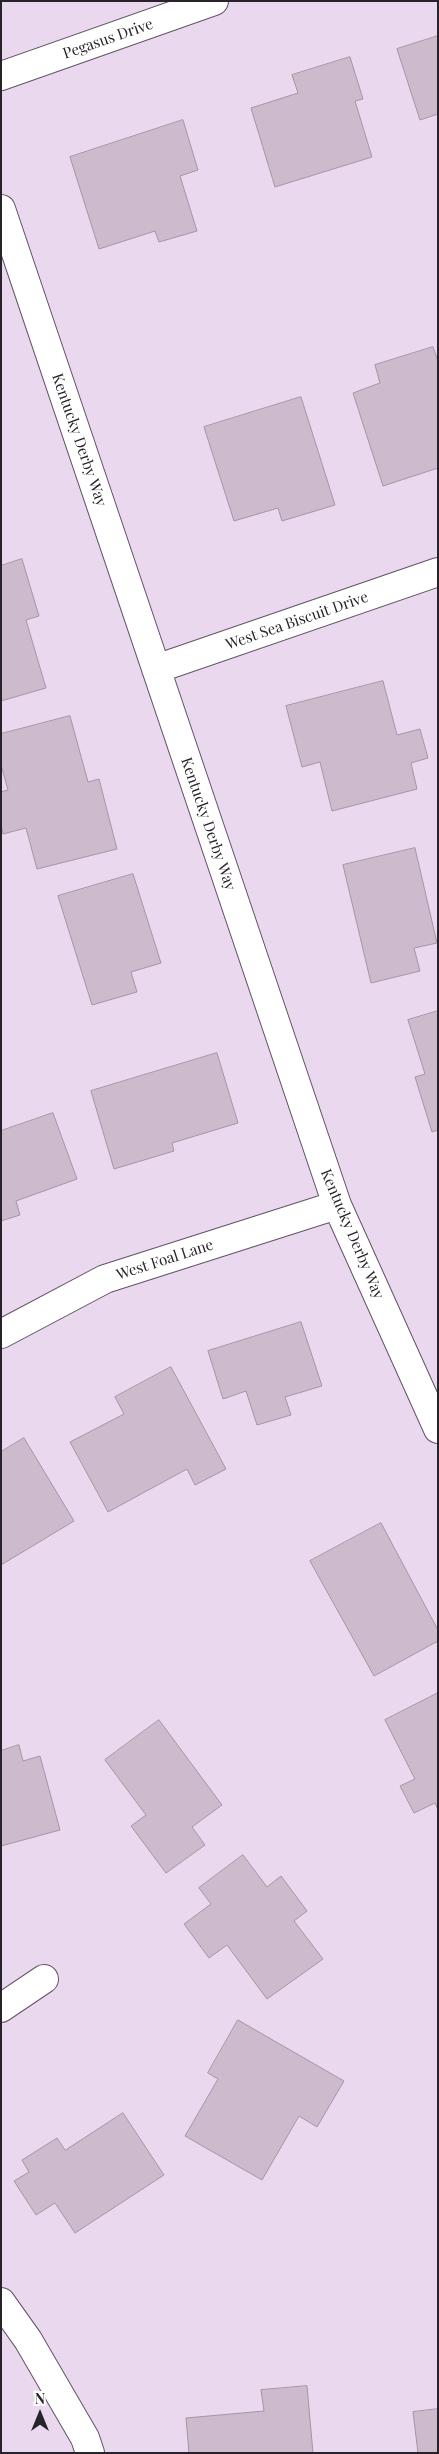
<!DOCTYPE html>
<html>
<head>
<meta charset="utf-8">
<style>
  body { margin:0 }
  #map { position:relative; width:439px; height:2454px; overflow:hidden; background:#ead9ee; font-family:"Playfair Display",serif }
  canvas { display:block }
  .frame { position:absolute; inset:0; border:2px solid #28222a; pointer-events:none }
  .north { position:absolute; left:15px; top:2389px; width:50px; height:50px; -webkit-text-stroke:4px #fff; paint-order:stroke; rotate:0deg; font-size:14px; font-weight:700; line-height:20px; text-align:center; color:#28222a }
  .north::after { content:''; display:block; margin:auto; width:18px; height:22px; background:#28222a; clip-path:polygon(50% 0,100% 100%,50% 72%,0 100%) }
</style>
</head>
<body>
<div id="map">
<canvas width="439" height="2454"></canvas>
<div class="frame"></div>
<div class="north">N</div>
</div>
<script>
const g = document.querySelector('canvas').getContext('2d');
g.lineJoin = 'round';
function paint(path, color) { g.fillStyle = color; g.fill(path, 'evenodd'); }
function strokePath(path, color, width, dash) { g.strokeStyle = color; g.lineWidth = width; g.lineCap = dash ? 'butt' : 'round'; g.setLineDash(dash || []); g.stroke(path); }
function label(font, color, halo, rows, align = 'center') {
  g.font = font + ' "Playfair Display",serif'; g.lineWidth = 4.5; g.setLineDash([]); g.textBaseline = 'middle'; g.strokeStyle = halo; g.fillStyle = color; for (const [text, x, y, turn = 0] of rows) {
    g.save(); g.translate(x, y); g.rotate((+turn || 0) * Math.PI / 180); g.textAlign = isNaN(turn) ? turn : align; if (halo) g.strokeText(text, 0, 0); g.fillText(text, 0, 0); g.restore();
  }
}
const building = new Path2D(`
  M438,36V114L420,120L397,49Z
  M350,57L363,99L355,101L372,157L275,187L251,108L298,93L292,75Z
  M183,120L198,170L180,176L197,231L159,242L155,231L99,249L70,157Z
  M433,347L438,361V468L383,486L353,393L380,383L375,365Z
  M301,397L335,505L282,521L278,508L234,521L204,427Z
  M22,559L39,616L26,620L46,688L1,701V566Z
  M383,681L397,735L420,729L428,758L411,763L417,789L332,811L320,762L302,767L286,706Z
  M70,716L88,782L99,779L117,849L37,869L26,828L3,834L1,825V792L8,790L1,765V734Z
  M415,848L437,943L414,948L420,971L371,983L343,865Z
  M133,874L161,963L131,972L137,992L92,1005L58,896Z
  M438,1011V1130L432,1132L415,1077L425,1074L408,1020Z
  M217,1053L238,1123L172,1143L174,1151L114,1169L91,1091Z
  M53,1113L77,1179L16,1201L20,1215L1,1221V1131Z
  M301,1322L322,1386L285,1397L291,1415L257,1425L246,1391L223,1399L208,1351Z
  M171,1367L226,1469L195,1485L187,1469L108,1512L70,1442L124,1414L115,1397Z
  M24,1438L74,1521L1,1565V1452Z
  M381,1523L438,1630V1641L374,1676L310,1561Z
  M438,1693V1810L435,1803L414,1813L400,1786L415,1779L385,1720Z
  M159,1720L222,1805L192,1827L205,1845L166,1873L131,1826L146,1815L105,1760Z
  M19,1745L23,1761L40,1756L60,1830L1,1846V1751Z
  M243,1855L267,1887L281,1876L307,1911L294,1921L323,1959L267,1999L227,1945L209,1958L184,1924L211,1904L199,1888Z
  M238,2020L344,2081L317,2127L299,2116L262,2180L185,2136L218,2079L208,2073Z
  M123,2113L164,2175L75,2233L55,2203L36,2215L14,2181L29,2172L22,2160L57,2138L65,2150Z
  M307,2386L313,2453H189L186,2418L264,2411L261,2390Z
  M438,2409V2453H418L413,2412Z`);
const minor = new Path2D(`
  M1,76L214,1
  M1,209L337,1205L438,1429
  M156,669L438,572
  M1,1334L105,1279L337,1205
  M1,2008L44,1979
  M1,2302L28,2340L85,2438L90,2453`);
const streetNames = [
  ["Pegasus Drive",108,39,-19],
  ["Kentucky Derby Way",79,440,71],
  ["West Sea Biscuit Drive",297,621,-19],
  ["Kentucky Derby Way",208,824,71],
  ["Kentucky Derby Way",352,1234,67],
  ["West Foal Lane",165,1260,-18]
];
paint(building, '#cdbacc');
strokePath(building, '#a694a5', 1);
strokePath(minor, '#615365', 30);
strokePath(minor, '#fff', 28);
label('15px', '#28222a', '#fff', streetNames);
</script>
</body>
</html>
